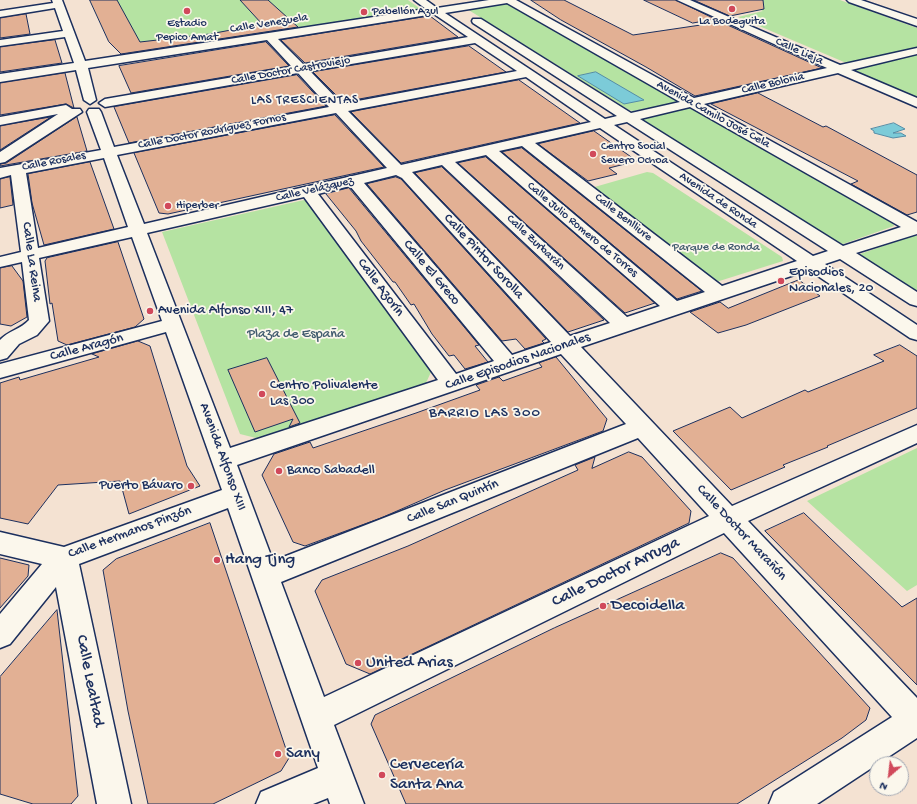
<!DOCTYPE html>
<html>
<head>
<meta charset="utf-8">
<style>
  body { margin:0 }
  #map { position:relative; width:917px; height:804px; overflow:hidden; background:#f4e2d2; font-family:"Gochi Hand",sans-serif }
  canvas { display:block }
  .north { position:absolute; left:869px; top:756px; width:40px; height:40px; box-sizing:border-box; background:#fbf7ec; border:1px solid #a1a7b3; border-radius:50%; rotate:208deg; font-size:11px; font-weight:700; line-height:16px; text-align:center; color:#1b2f5e }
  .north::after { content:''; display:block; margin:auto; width:14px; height:18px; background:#d1495b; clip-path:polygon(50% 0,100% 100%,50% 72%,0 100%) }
</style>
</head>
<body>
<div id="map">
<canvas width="917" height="804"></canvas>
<div class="north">N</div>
</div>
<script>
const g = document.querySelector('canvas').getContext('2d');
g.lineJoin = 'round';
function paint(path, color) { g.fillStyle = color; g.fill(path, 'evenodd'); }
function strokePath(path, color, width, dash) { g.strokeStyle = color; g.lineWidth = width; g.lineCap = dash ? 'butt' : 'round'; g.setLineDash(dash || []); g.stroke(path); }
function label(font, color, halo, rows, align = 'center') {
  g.font = font + ' "Gochi Hand",sans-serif'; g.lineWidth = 3.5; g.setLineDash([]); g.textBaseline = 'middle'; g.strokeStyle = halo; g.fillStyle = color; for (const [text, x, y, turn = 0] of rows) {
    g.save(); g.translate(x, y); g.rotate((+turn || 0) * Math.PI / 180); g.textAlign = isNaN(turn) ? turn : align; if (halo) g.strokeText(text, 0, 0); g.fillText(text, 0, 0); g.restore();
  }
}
const green = new Path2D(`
  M90,0H408L422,10L177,47L133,50L115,48L109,42Z
  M736,0H840L917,28V103L837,69L851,65L738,17L763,11Z
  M507,2L680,102L633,111L629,110L467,9Z
  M688,108L694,109L893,223L894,226L843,244L838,242L641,120L643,118Z
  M647,172L653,173L782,257L783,261L713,283L591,188Z
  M304,200L310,203L431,372L426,383L260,439L240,434L162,232Z
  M912,236H917V293L859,256L860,254Z
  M917,448V585L907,591L807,501Z`);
const water = new Path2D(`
  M596,72L644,100L624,104L578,76Z
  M894,123L905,129L893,133H901L906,136L893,138L874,133V131L871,129Z`);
const building = new Path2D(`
  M90,0H117L140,42L210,34L262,24L240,0H268L298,27L121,54L109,42Z
  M531,0H564L633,35L721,22L822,68L695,96L646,67L561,20Z
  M644,0H676L715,19L693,23Z
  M694,0H763L764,9L730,16Z
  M26,14L30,34L0,38V18Z
  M430,16L458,37L305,63L281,40Z
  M55,40L62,63L0,72V47Z
  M266,42L289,66L131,93L119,66Z
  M469,46L506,72L343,102L313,72Z
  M65,73L74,108L66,104L0,115V83Z
  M297,75L326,106L129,143L114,107Z
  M519,80L580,123L401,163L351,112Z
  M758,93L823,127L826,126L917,175V212L907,215L851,184L858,181L711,104Z
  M335,115L384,167L168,214L159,213L134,153Z
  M51,117L0,150V126Z
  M77,117L87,151L0,166V164L6,163Z
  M594,131L637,161L609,168L617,174L588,181L538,144Z
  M522,148L702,291L677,299L502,152Z
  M486,157L655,303L625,313L458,163Z
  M90,162L114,229L44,245L32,203L28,174Z
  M442,167L604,320L568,332L415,173Z
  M10,177L13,205L0,208V179Z
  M396,177L401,179L546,339L542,341L544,343L525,349L516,339L502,341L367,184Z
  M349,188L479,345L475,346L488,362L465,369L454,355L449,356L432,334L414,304L411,305L395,282H393L361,241L356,231L326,194Z
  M118,242L144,319L135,327L67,345L58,341L52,303L50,304L45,261L47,258Z
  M12,266L23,281L27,317L11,326L0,324V268Z
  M799,280L820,296L746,325L718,333L690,312L720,302L728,308Z
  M138,341L150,346L187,466L200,486L129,514L120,481L58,485L28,524L0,518V383L19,377L20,380L99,357L92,354Z
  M900,345L917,356V408L827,446L828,447L783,465L785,467L731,490L673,431L730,407L742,418L805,390L808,392L884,361L874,355Z
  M556,357L607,419L603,431L445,490L381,518L305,546L293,542L262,475L274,454L310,442L313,448L416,413L480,390L476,385L499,377L503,381L542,367L539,363Z
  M267,358L300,423L289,427L293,419L255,432L228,370Z
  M629,452L642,457L691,511L689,523L370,674L346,664L315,591L322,580L408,546L578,470L575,465L595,457L592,468Z
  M804,513L902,607L917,598V685L765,531Z
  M210,523L289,758L281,771L213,804H148L128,711L103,570L116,559Z
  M721,553L733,558L870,708L866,720L842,738L737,804H406L371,724L375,715L554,628Z
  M0,558L29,565L28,576L0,608Z
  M57,610L78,796L71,804H33L0,794V677Z`);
const minor = new Path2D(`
  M52,0H62L85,61L426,9L414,0H426L437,8L489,0H516L694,98L827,68L677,0H690L840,65L917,48V54L851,70L917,98V107L838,73L704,104L917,222V234L856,253L917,292V306L910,304L840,259L825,264L917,325V340L910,338L809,270L581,347L732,506L917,425V443L748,521L917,698V738L817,804H769L774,792L892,717L724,533L334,725L364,804H330L328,798L313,804H256L261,792L318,768L228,508L79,564L131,804H97L56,587L10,644L0,648V614L42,564L0,554V532L64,547L222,490L166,332L0,378V364L162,321L132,237L39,258L49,321L37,335L19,344L7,358L0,360V340C8,331 21,329 29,320L22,262L0,267V257L21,252L11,175L0,178V168L101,150L87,112L89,109H99L101,112L114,147L329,107L298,73L105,107L99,103L105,99L292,67L267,40L88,68L96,100L90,104L84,100L76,70L0,82V74L74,63L65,37L0,46V40L63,31L55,8L0,17V11L53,3ZM507,3L680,102L631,113L481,19H473L472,21L473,23L617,116L605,119L445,13ZM434,14L468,37L304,65L278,39ZM475,43L517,71L342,104L310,71ZM526,77L591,122L401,165L348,111ZM690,107L901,227L843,246L640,119ZM336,113L387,168L144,224L117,155ZM627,122L828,251L813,256L614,125ZM600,128L797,261L722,286L535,143ZM522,146L705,292L677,301L499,151ZM486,155L660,306L627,317L455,162ZM104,158L128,227L38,248L26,173ZM442,165L610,323L570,336L412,172ZM396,175L402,178L551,342L512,355L364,183ZM350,186L494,361L456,374L318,194ZM304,197L438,380L230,448L147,233ZM561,354L626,424L273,561L237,465ZM638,438L709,516L324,697L281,582Z
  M847,0H861L917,19V26L849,2Z
  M66,105L72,109H80L82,112L5,162L0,163V152L58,114L0,125V117Z`);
const markers = [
  [732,9,4,"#d1495b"],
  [187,11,4,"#d1495b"],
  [364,12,4,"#d1495b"],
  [593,154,4,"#d1495b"],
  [168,206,4,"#d1495b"],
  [781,281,4,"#d1495b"],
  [150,311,4,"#d1495b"],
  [262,394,4,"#d1495b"],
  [279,471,4,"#d1495b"],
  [191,486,4,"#d1495b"],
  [217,560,4,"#d1495b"],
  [603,606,4,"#d1495b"],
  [358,663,4,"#d1495b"],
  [278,754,4,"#d1495b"],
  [382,775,4,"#d1495b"]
];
const farPoinames = [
  ["Pabellón Azul",372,12],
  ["La Bodeguita",732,22,"center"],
  ["Estadio",187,24,"center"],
  ["Pepico Amat",187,38,"center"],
  ["Centro Social",601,147],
  ["Severo Ochoa",601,161],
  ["Hiperber",176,206]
];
const farStreetnames = [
  ["Calle Venezuela",269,24,-9],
  ["Calle Lieja",799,52,24],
  ["Calle Doctor Castroviejo",291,71,-10],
  ["Calle Bolonia",773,84,-13],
  ["Avenida Camilo José Cela",713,115,29],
  ["Calle Doctor Rodríguez Fornos",212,132,-11],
  ["Calle Rosales",54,162,-11],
  ["Calle Velázquez",315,190,-13],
  ["Avenida de Ronda",718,201,34],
  ["Calle Benlliure",623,218,38],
  ["Calle Julio Romero de Torres",582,230,40],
  ["Calle Zurbarán",535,243,43]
];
const farParknames = [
  ["Parque de Ronda",716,248]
];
const farNeighbourhoodnames = [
  ["LAS TRESCIENTAS",305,101]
];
const streetNames = [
  ["Calle Pintor Sorolla",483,257,47],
  ["Calle La Reina",31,262,82],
  ["Calle El Greco",431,273,50],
  ["Calle Azorín",380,288,53],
  ["Calle Aragón",87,348,-15],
  ["Calle Episodios Nacionales",518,362,-19],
  ["Avenida Alfonso XIII",222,457,70],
  ["Calle San Quintín",453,502,-22],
  ["Calle Hermanos Pinzón",130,533,-20],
  ["Calle Doctor Marañón",741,533,47]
];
const poiNames = [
  ["Episodios",789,273],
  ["Nacionales, 20",789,289],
  ["Avenida Alfonso XIII, 47",158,311],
  ["Centro Polivalente",270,386],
  ["Las 300",270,402],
  ["Banco Sabadell",287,471],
  ["Puerto Bávaro",183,486,"right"]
];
const parkNames = [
  ["Plaza de España",296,335]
];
const neighbourhoodNames = [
  ["BARRIO LAS 300",485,414]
];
const nearPoinames = [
  ["Hang Tjng",225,560],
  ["Decoidella",611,606],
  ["United Arias",366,663],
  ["Sany",286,754],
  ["Cervecería",390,765],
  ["Santa Ana",390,785]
];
const nearStreetnames = [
  ["Calle Doctor Arruga",616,573,-26],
  ["Calle Lealtad",89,681,79]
];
paint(green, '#b5e3a2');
paint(water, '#7ccbd8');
strokePath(water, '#558da7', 1);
paint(building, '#e2b094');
strokePath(building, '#1b2f5e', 1);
strokePath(minor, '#1b2f5e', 3);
paint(minor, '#fbf7ec');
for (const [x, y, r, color] of markers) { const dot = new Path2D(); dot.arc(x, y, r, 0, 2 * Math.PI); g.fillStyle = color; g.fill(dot); strokePath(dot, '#fbf7ec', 1.5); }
label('12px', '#1b2f5e', '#fbf7ec', farPoinames, 'left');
label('12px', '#1b2f5e', '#fbf7ec', farStreetnames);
label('12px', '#425c6f', '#fbf7ec', farParknames);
g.letterSpacing = '1px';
label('13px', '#1b2f5e', '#fbf7ec', farNeighbourhoodnames);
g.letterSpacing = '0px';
label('14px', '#1b2f5e', '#fbf7ec', streetNames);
label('14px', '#1b2f5e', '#fbf7ec', poiNames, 'left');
label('14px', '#425c6f', '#fbf7ec', parkNames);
g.letterSpacing = '1px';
label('15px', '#1b2f5e', '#fbf7ec', neighbourhoodNames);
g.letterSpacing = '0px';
label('17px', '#1b2f5e', '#fbf7ec', nearPoinames, 'left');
label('17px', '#1b2f5e', '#fbf7ec', nearStreetnames);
</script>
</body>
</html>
